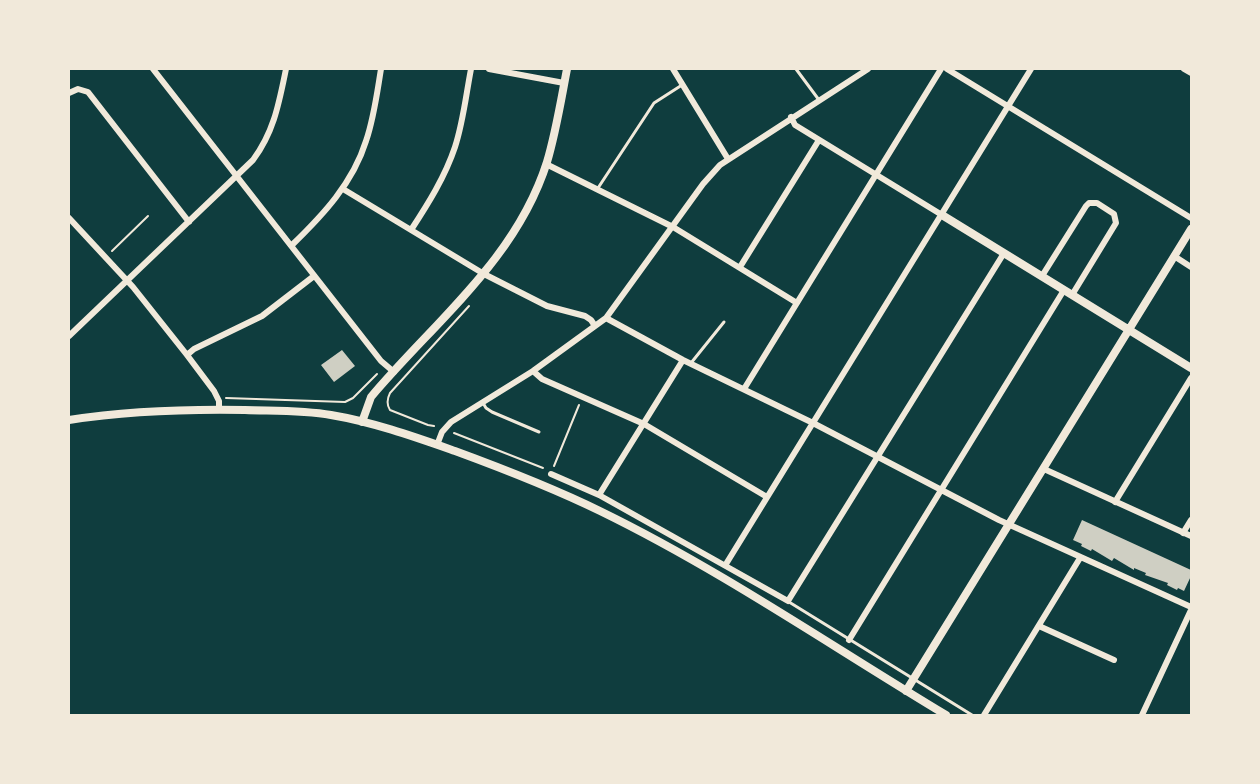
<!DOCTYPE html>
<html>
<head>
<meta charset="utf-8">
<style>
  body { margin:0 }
  #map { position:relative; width:1260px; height:784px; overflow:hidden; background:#0f3d3e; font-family:Figtree,sans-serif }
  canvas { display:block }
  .frame { position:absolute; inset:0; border:70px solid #f1e9da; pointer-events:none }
</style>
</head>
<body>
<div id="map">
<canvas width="1260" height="784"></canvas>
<div class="frame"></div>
</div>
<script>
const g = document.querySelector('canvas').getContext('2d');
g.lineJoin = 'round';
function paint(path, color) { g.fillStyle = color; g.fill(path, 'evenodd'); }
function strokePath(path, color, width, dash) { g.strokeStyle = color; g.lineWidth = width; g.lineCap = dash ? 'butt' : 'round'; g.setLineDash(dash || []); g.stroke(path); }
const building = new Path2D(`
  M342,350L355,366L334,382L321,365Z
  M1082,520L1191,570V576L1184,591L1178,588L1177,590L1167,585L1168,583L1145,575L1146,573L1134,568V570L1114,558L1112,561L1092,549L1091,551L1081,546L1082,544L1073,540Z`);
const path = new Path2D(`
  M112,251L148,216
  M226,398L345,402L353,398L377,374
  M434,426L428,425L390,410C386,404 387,399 390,393L469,306
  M454,433L543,468
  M554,466L579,405`);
const service = new Path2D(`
  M796,69L819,100
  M598,188L654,103L682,85
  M691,363L724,322
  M483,403L486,408L492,412L539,432
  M789,602L972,715`);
const minor = new Path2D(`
  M153,69L381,361L394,372
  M489,69L564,83
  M673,69L728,159
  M947,69L1191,218
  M1184,69L1191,73
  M69,93L78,89L88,92L189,222
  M791,117L795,125L942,215
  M546,164L673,227L797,303
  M343,189L484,274L547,306L585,316L591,320L595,326
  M69,218L133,287L187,355L214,391L219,401V410
  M411,230C428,204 445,177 455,147C463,123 466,95 471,69
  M292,245C323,215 353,183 366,141C374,118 377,93 381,69
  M1174,256L1191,267
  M740,267L819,140
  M1042,276L1086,206L1089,203H1097L1114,214L1116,223L1072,295
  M606,318L683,360L813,423L999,520L1191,607
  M69,336L253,160C274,132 279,103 286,69
  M187,355L194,349L262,316L314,276
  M533,371L542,379L644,424L767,497
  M744,389L941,69
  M437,445L442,432L451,422L533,371L606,318L703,184L720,165L868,69
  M1044,469L1191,536
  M551,474L599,495L788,601L1004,253
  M599,495L683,360
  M1115,502L1191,378
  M1183,533L1191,520
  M726,564L1031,69
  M1039,626L1114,660
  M849,640L1064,290
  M984,715L1080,558
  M1142,715L1191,610`);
const tertiary = new Path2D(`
  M942,215L1191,368
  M69,420C127,411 186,409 245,410C274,411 303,410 331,415C373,422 415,437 455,451C504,469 553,488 600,511C721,570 831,646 946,715
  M362,422L371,397C434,322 516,260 547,162C556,132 561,100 567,69
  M906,691L1191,229`);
paint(building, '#cfcfc3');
strokePath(path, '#f1e9da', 2);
strokePath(service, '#f1e9da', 3);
strokePath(minor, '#f1e9da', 6);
strokePath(tertiary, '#f1e9da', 8);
</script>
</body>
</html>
